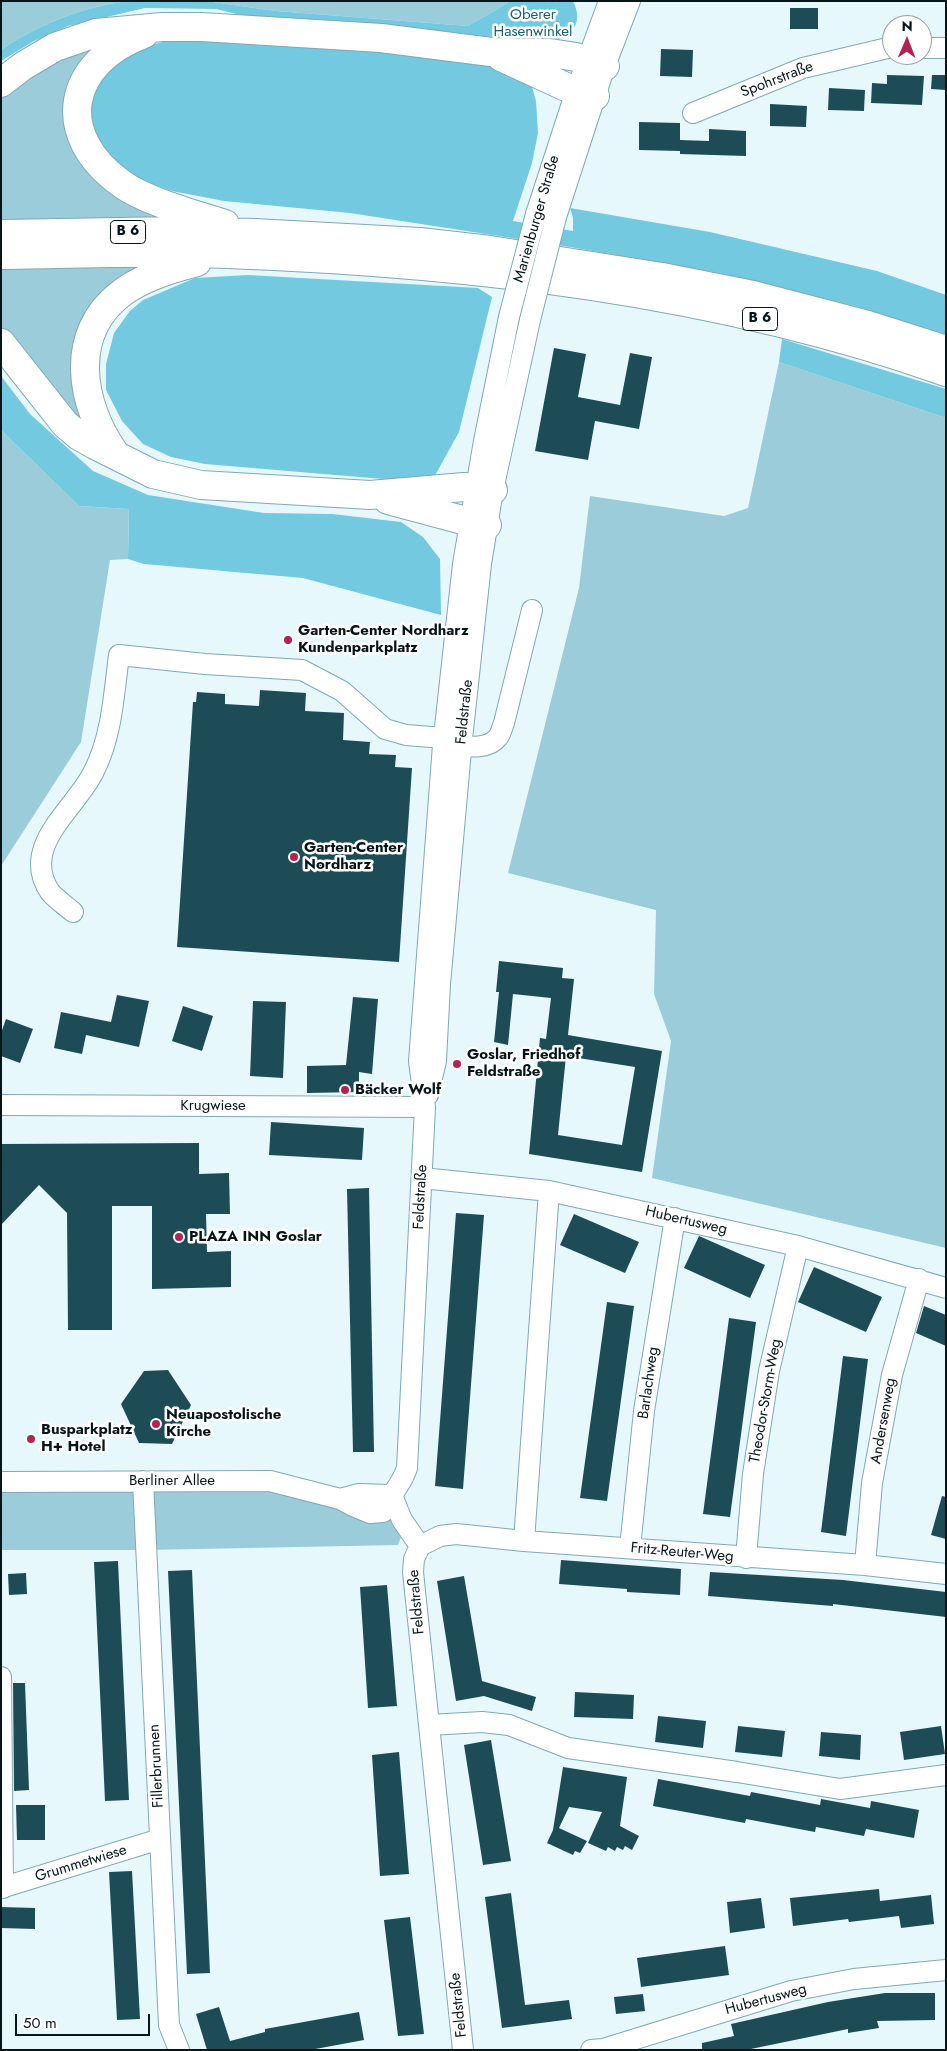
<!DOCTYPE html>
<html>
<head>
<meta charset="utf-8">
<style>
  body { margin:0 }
  #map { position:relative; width:947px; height:2051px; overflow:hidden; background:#e7f8fd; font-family:Jost,sans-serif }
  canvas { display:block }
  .frame { position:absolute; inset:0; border:2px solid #051519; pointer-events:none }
  .north { position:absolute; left:882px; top:15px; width:50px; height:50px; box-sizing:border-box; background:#fff; border:1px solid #9ba1a3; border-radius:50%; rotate:1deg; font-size:14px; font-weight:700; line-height:20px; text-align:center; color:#051519 }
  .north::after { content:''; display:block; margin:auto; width:18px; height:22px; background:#b22354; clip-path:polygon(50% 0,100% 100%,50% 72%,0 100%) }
  .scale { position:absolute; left:15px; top:2014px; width:135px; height:22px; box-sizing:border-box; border:2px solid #051519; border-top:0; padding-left:6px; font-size:15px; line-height:18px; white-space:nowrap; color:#051519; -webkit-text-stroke:4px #fff; paint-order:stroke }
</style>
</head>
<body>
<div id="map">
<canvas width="947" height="2051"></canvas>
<div class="frame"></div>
<div class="north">N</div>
<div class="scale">50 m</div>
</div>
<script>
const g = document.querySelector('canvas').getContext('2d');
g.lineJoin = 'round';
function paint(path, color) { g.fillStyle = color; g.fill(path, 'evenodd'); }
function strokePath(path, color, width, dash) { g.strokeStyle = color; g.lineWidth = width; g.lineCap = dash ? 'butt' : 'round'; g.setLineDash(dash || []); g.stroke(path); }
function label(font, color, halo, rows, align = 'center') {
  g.font = font + ' Jost,sans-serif'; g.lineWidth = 5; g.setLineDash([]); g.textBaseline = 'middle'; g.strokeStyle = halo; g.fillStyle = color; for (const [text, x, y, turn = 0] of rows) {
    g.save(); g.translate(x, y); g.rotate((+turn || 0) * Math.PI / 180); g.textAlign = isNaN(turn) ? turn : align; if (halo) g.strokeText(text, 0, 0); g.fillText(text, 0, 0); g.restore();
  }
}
const green = new Path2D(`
  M1,1H128C83,7 39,24 1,50Z
  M205,1H511L468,26L276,11Z
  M104,43L65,107L177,218L1,223V89L26,72Z
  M156,264L98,306L96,439L1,331V266Z
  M779,362L946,418V1248L652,1178L671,1041L654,994L656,910L508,873L579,588L590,496L724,516L748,508Z
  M1,430L79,506L129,509L128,559L110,560L81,742L1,866Z
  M270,1481L383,1512L403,1532L398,1545L147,1550H1V1482Z`);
const forest = new Path2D(`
  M128,1H205L276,11L468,26L511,1H573C586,27 567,38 545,45L249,17L216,9L145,8L68,26L34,41L1,61V50C39,24 83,7 128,1Z
  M166,41H227L385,50L492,65L523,75L532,87L536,101L538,133L532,163L513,221L573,231V218L570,208L710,232L877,271L946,295V335L858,307L718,273L570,247L350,213L224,201L172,191L138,179L115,162L101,146L92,129L91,106L98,83L119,60L144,47Z
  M248,275L478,288L492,297L459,432L433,479H383L205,464L171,457L143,444L122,421L106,390V364L114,333L130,311L143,300L195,278Z
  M782,339L946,389V418L779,362Z
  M1,376L30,414L93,471L148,495L264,513L332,514L401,522L423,537L440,559L441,615L303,578L144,564L128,559L129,509L79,506L1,430Z`);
const building = new Path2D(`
  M790,8H818V29H790Z
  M661,49L693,50L692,77L660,76Z
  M887,75L924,76L922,105L871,103L872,83L887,84Z
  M932,75H946V90L931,89Z
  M829,88L865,90L864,111L828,110Z
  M770,104L807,106L806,127L770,126Z
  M639,122L680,123V151L639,150Z
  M709,129L746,131V156L680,154V140L709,141Z
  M554,348L586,354L578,397L620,405L630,353L652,357L639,429L595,421L588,460L535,451Z
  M260,690L306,693L305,711L344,713L343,740L370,742L369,754L396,755L395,767L412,768L399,962L177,947L193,702H196L197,692L225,694V704L259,706Z
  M499,961L563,968L562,978L574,979L568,1035L662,1051L642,1172L529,1154L540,1038L546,1039L551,998L513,994L508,1045L494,1042L499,992H496ZM566,1056L635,1067L622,1145L558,1135Z
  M117,995L149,1001L139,1047L86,1035L82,1054L54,1048L61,1012L111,1022Z
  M353,997L378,999L372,1074L359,1072V1092L307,1093V1066L346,1065Z
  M253,1001L286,1002L283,1078L250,1076Z
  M183,1006L213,1016L202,1051L172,1041Z
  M6,1019L33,1029L20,1063L1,1056V1033Z
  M271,1122L364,1128L362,1160L269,1155Z
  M199,1143V1174L229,1173L230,1214H206L207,1252L231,1251V1287L152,1289V1206H112V1330H68L67,1213L39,1185L1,1225V1144Z
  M369,1188L374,1452H353L347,1189Z
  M456,1213L484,1215L463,1489L435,1486Z
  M574,1214L639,1242L625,1273L560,1245Z
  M699,1236L765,1265L750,1298L684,1268Z
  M814,1267L882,1297L866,1332L798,1302Z
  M607,1302L634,1306L607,1501L580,1498Z
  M924,1306L946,1315V1346L916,1333Z
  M729,1318L756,1322L730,1517L703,1514Z
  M843,1356L868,1359L846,1536L821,1532Z
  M168,1370L191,1405L172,1444L139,1443L121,1404L144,1371Z
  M942,1496L946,1497V1539L931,1535Z
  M561,1560L681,1569L680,1595L627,1592V1589L559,1584Z
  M118,1561L129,1800L105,1801L94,1562Z
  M192,1570L210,1973L187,1974L168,1571Z
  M710,1572L843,1580L946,1592V1617L833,1604V1606L708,1596Z
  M26,1573L27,1594L9,1595L8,1574Z
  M464,1576L482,1681L536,1697L532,1711L484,1696L456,1701L437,1581Z
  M387,1585L397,1706L368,1708L360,1587Z
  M13,1683H25L29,1790L14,1791Z
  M575,1692L634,1695L633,1719L574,1717Z
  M658,1716L706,1721L703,1748L655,1742Z
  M738,1726L785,1731L782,1757L735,1752Z
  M941,1726L945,1754L904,1760L900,1732Z
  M821,1732L861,1735L860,1760L819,1756Z
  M491,1740L511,1861L483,1865L464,1745Z
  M399,1752L409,1874L380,1876L372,1755Z
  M563,1767L627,1777L620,1826L639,1836L632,1850L625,1846L623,1850L617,1847L615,1851L608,1847L606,1851L588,1843L602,1812L569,1807L559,1828L587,1841L580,1853L575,1851L573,1855L547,1843L553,1830Z
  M658,1779L750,1796L751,1792L820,1805L821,1799L870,1808L871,1801L919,1810L914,1838L866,1829L864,1836L816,1827L815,1832L746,1819L745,1823L653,1806Z
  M16,1805H45V1840H17Z
  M132,1871L140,2019L117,2020L109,1872Z
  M879,1889L880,1901L931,1895L934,1924L901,1928L899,1916L849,1922L848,1919L793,1926L790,1898Z
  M511,1893L525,2005L569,2000L572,2019L502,2028L485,1897Z
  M761,1898L765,1928L730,1933L727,1902Z
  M1,1907L35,1908V1929L1,1928Z
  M410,1917L424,2034L398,2036L384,1920Z
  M725,1946L729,1975L641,1987L637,1958Z
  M885,1993H935V2020L877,2021L879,2028L848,2033V2029L746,2050H702V2043L734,2036L731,2024L828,2002Z
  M643,1994L645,2011L616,2014L614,1997Z
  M219,2007L230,2041L265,2032V2029L359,2012L364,2040L310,2050H207L196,2014Z`);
const minor = new Path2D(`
  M922,48H946
  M693,113L803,68L892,47
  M536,214L576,91L609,1
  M556,217L605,66L630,1
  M448,745C463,746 488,751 498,737C501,734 502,727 504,723L532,610
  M73,912C66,906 56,899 50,892C19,846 76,809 94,771C112,736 114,693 119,655L205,664L302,670L342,691L385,729L406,735L457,739
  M428,1095L436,1061L440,984L462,739L481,564L493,490L530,320
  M1,1105L425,1107
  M422,1178L549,1191L798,1246L946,1288
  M143,1481L169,2025L179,2050
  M1,1482L270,1481L340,1499L353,1506L370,1513L383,1512C389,1507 389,1500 393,1494C399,1484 403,1480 407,1468L425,1107L419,1061L443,745L463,564L484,441L509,317
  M392,1495L402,1520L420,1546L414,1559L413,1572L463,2050
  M340,1499L359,1494L392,1495
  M524,1541L549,1191
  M420,1546L440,1536L456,1534L524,1541L865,1565L946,1574
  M630,1548L644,1411L675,1218
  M746,1558L753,1474L769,1371L798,1246
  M865,1565L872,1483L892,1375L919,1279
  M1,1677L3,1888
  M429,1725L482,1722L509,1725L568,1748L737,1772L840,1789L946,1775
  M1,1888L160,1839
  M591,2050L603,2049L791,1991L854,1979L946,1970`);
const highway = new Path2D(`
  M144,34C66,63 53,135 122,184C145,201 197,215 225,224
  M501,57L566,87L595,96
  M1,83L23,66L55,47L96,33L162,27H202L381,38L491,52L550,53L576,57L605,66
  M1,234L177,231L255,233L420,242L490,250L662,277L753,295L868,325L946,350
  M1,255C76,254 152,251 227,254C470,263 716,291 946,372
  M1,343L65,424L79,436L95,445L153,474L201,485L370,495L464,487L493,490
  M116,455C80,405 67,333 123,292C145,276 172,269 197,262
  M388,500L470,522L487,525`);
const minorBridge = new Path2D(`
  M509,317L536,214
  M530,320L556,217`);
const markers = [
  [288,640,5,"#b22354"],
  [294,857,5,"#b22354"],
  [457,1064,5,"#b22354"],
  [345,1090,5,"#b22354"],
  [179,1237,5,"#b22354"],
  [156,1424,5,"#b22354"],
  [31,1439,5,"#b22354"]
];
const shields = [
  [128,232,35],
  [760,319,35]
];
const shieldNames = [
  ["B 6",128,232],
  ["B 6",760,319]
];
const parkNames = [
  ["Oberer",533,15],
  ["Hasenwinkel",533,32]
];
const streetNames = [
  ["Spohrstraße",777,80,-21],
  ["Marienburger Straße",537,219,-74],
  ["Feldstraße",465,712,-84],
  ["Krugwiese",213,1106],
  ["Feldstraße",421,1197,-87],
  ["Hubertusweg",686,1221,13],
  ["Barlachweg",649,1383,-82],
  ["Theodor-Storm-Weg",766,1401,-80],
  ["Andersenweg",884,1421,-80],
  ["Berliner Allee",172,1481],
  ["Fritz-Reuter-Weg",682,1553,5],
  ["Feldstraße",417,1602,-95],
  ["Fillerbrunnen",157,1766,-93],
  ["Grummetwiese",81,1864,-17],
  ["Hubertusweg",766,2000,-15],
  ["Feldstraße",459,2005,-96]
];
const poiNames = [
  ["Garten-Center Nordharz",298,631],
  ["Kundenparkplatz",298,648],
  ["Garten-Center",304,848],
  ["Nordharz",304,865],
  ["Goslar, Friedhof",467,1055],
  ["Feldstraße",467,1072],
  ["Bäcker Wolf",355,1090],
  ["PLAZA INN Goslar",189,1237],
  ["Neuapostolische",166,1415],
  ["Kirche",166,1432],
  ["Busparkplatz",41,1430],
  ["H+ Hotel",41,1447]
];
paint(green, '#9bccda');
paint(forest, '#72c9e0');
paint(building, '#1d4c57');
strokePath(minor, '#7fa9b5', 22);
strokePath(highway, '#7fa9b5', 30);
strokePath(minor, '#fff', 20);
strokePath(highway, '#fff', 28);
strokePath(minorBridge, '#7fa9b5', 22, []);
strokePath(minorBridge, '#fff', 20);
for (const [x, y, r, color] of markers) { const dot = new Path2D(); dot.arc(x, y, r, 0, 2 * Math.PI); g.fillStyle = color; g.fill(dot); strokePath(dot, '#fff', 2); }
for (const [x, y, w] of shields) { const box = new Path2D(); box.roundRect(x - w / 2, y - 11.5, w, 23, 4); g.fillStyle = '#fff'; g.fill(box); strokePath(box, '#051519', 1); }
label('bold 14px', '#051519', null, shieldNames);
label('15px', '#1a6071', '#fff', parkNames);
label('15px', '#051519', '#fff', streetNames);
label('bold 15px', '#051519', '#fff', poiNames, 'left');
</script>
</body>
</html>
